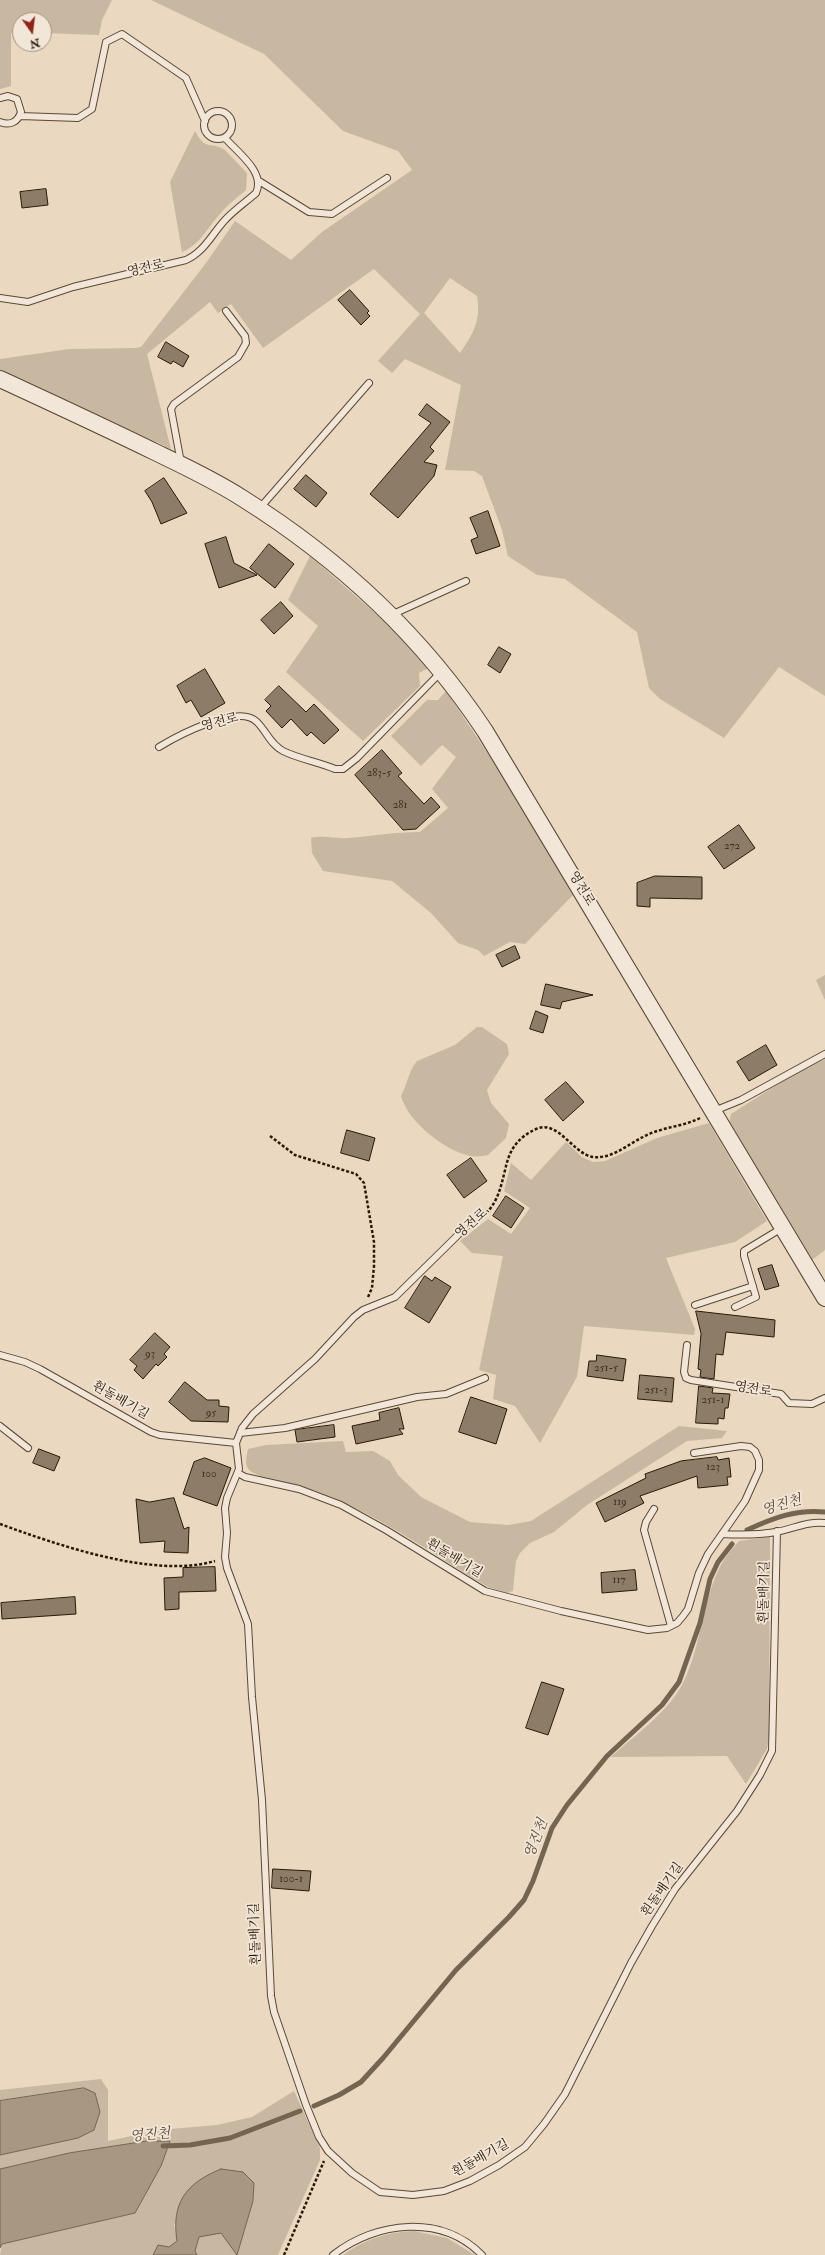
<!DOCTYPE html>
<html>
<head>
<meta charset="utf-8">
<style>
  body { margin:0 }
  #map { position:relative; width:825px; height:2255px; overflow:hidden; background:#ead8c1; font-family:"IM FELL Double Pica",serif }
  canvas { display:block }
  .north { position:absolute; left:12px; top:12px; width:40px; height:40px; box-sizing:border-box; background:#f1e6d7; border:1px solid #a19483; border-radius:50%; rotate:166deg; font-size:11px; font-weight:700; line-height:16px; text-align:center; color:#291906 }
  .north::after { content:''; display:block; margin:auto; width:14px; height:18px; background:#8f2418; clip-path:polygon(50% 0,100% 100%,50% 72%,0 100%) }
</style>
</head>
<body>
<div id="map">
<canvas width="825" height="2255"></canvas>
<div class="north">N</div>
</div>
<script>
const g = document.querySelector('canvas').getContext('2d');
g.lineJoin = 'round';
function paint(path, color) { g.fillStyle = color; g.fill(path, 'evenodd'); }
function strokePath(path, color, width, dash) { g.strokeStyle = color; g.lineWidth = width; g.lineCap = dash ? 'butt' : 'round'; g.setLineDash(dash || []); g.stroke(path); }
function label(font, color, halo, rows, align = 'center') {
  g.font = font + ' "IM FELL Double Pica","Noto Serif KR",serif'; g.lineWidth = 3.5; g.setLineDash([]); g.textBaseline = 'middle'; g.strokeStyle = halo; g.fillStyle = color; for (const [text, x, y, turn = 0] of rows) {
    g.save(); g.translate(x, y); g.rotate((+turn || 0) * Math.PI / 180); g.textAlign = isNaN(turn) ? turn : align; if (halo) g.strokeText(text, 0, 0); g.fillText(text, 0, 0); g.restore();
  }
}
const green = new Path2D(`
  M0,0H112L102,20L99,35L44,33V20H20V33H11V86L0,89Z
  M151,0H825V696L779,667L724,738L660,699L649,688L637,632L565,579L537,575L508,556L502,530L482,476L474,471L445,470L461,385L405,359L392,373L378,361L420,314L374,269L263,348L231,304L218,313L210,302L147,354L171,449L0,370V359L69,349L136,348L141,347L206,263L235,221L291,260L322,232L412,170L398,151L343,131L264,54ZM450,278L477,296C481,320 474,333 460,353L424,313Z
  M195,131C206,152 211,141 225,150L247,173L246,190C237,198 227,205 220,214C207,228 201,244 182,252L170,182Z
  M310,556L399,634L429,668L419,673L420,686L363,741L286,672L318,626L288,600Z
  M446,691L501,773L574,894L525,944L510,942L484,956L478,950L458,943L431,913L392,881L323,871L312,853L311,838C324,835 335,839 348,838C372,836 396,832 420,832L448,808L432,789L456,757L442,745L421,766L391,736L427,700H438Z
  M825,975V1000L816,980Z
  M477,1027H482L507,1044L509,1054L487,1090L491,1103L509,1124L506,1138L488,1155C483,1156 475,1157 470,1156C444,1150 408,1122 401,1096C407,1085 409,1070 417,1061L455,1045Z
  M825,1059V1250L812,1260L729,1123L731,1114L794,1074Z
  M709,1123L767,1221L735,1242L666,1258L695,1329L694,1335L584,1326L577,1377L540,1443L515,1406L493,1399L496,1375L479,1370L503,1256L472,1253L460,1241L488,1219L511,1234L530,1208L504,1191L511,1163L531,1180L566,1142L582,1157L593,1162L605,1161L657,1138Z
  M679,1426L727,1431L722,1438L687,1441L587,1505L554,1532L530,1543L520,1553L516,1561L513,1591L507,1593L488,1587C432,1554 381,1516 321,1493C305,1488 254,1480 247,1467C245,1461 247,1455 248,1449L266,1445L343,1441L346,1452L373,1451L390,1461L398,1475L421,1497L470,1522L508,1525L531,1521Z
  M770,1537L769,1737L767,1749L746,1784L727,1756L611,1757C636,1734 669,1712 684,1681C701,1646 702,1605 718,1571C723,1559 731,1550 739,1541Z
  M101,2079L108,2090V2141L159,2130L217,2125L252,2117L294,2091L320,2148V2160L278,2255H197L195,2251L199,2237L221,2232L237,2254L253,2201L254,2183L174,2224L177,2241L169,2247L158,2245L153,2255H0L2,2244L135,2213L147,2141L69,2153L0,2169V2155L78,2138L94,2130L84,2088L0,2101V2090Z
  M414,2231L447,2238L475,2255H343C364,2239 388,2232 414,2231Z`);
const water = new Path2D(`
  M84,2088L95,2093L100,2112L94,2130L78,2138L0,2155V2101Z
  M147,2141H170L161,2166L135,2213L2,2244L0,2248V2169L69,2153Z
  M221,2169L243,2172L254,2183L253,2201L237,2255L221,2233L199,2237L195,2251L197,2255H153L158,2245L169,2247L177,2241C171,2203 186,2183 221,2169Z`);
const stream = new Path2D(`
  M747,1530C773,1518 796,1509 825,1512
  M314,2106L339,2095L361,2082L383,2058L456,1970L509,1917L524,1900L533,1881L552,1828L567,1805L607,1756L662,1705L679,1682L700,1623L710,1579L718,1562L732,1544
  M163,2146L190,2145L230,2138L300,2111`);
const building = new Path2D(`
  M46,189L48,205L22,208L20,192Z
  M350,290L369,311L367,313L370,316L361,325L338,300Z
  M166,342L189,356L183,367L173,361L171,364L158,357Z
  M427,404L450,422L430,447L434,451L424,462L437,465L434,476L398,518L370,494L431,423L419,415Z
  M306,475L327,493L316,507L294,489Z
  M164,478L187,513L161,524L152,502L145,491Z
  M488,511L500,546L476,554L471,540L478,537L470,518Z
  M226,537L234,563L257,575L219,588L205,544Z
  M269,544L294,564L275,588L250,568Z
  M281,602L293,616L274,634L261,620Z
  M499,647L511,654L500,673L488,665Z
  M205,669L225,703L201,717L191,700L186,703L177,686Z
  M279,686L306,712L314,704L339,730L324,744L311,732L307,736L291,719L282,728L266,711L271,706L265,700Z
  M382,750L402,773L398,776L424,804L431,797L440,807L416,829L403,830L355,775Z
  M739,825L755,848L724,869L708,847Z
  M655,876L702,877V899L650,898V907L637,906V883Z
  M515,946L520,958L502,967L496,955Z
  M546,984L593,995L562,1002L560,1009L541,1005Z
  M536,1011L548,1016L543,1033L530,1029Z
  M766,1045L777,1065L749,1081L737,1062Z
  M566,1082L584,1102L563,1121L545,1100Z
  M347,1130L375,1138L369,1161L341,1153Z
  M471,1158L487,1181L464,1198L447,1175Z
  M506,1196L524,1208L511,1228L493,1216Z
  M772,1265L779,1286L765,1290L758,1269Z
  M425,1276L432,1281L435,1277L451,1287L429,1323L405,1308Z
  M696,1311L775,1320L774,1337L726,1332L723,1355L716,1354L714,1379L700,1377L701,1370L698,1369L701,1334Z
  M155,1333L170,1347L164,1354L167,1357L158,1366L156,1364L143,1379L134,1370L137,1366L130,1360Z
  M597,1355L626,1359L623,1381L587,1376L589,1361H596Z
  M640,1375L674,1378L672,1402L638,1399Z
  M185,1382L207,1400H219V1406L229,1407L228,1422L191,1421L169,1402Z
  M699,1386L713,1388L712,1393L730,1394L728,1408H725L724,1419L718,1418V1424L696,1423Z
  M471,1397L507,1409L496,1444L459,1432Z
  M399,1408L404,1429H399L403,1434L356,1444L352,1426L380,1420L379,1413Z
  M334,1425L335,1437L297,1442L295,1430Z
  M39,1449L60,1457L54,1471L33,1463Z
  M717,1457L718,1460L729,1458L731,1477H727L728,1485L698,1488L697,1476L640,1496L644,1503L605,1522L596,1503L646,1478L645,1474L681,1461Z
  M205,1458L231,1468L217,1506L183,1494L194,1462Z
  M174,1498L184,1529L189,1527L188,1553L164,1552L165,1541L140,1543L136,1499L149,1502Z
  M215,1567L216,1591L179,1592V1609L165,1610L164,1578L183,1577V1568Z
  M635,1570L637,1590L602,1593L601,1573Z
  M75,1597L76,1614L2,1619L1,1603Z
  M542,1682L564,1689L548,1735L526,1728Z
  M273,1869L311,1871L309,1891L272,1888Z`);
const path = new Path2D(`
  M270,1136L295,1155L356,1174L364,1183L374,1242V1266L372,1288L368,1297
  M467,1229C479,1221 491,1211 497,1197C509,1169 502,1145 536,1129C558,1119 573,1154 593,1157C612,1159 627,1145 643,1137C661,1127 682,1127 700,1118
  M0,1524C58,1545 154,1579 215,1561
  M284,2255L324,2161`);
const service = new Path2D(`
  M0,98L8,96L17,99L21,112C18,122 10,126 0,122
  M204 125a14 14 0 1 1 28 0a14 14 0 1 1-28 0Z
  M20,116L78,118L92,109L106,42L122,34L186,78L205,121
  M259,181L309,212L332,214L387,178
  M0,298L28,302L73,287L186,260C205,251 212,234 225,220C234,210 246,202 256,193C266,172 237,152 225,138
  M181,463L171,409L174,404L238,357L246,343L245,336L226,311
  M259,509L369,383
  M391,615L466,581
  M159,747C177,736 239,703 257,722C267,732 270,744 283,751C299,759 319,762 335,769H343L357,758L441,672
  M714,1111L741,1100L825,1054
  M458,1235L395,1297L363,1310L354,1317L315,1359L253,1414L242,1428L236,1443L239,1469L227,1498L225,1508L227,1533L225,1557L227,1568L248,1624L252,1697L262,1800L271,1996L274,2012L306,2105L319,2137L328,2151L352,2173L380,2192L413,2195L444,2191L470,2181L499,2165L525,2147L544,2124L565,2094L631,1963L652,1926L675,1889L737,1811L760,1775L772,1751L777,1531
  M695,1305L753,1286
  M735,1307L756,1297L744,1256V1251L782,1228
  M687,1345L684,1372L686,1378L691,1380L781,1394L789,1403L812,1404L825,1398
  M0,1355L25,1362L40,1369L151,1432L160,1435L236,1443
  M0,1426L28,1448
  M240,1433L285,1428L417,1397L446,1394L485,1378
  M238,1473L245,1477L299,1489L341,1505L386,1530L485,1591L561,1611L648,1630L667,1628L677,1623L683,1616L688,1609L699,1573L708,1554L745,1501L759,1470V1460L755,1451L750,1447L741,1446L694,1453
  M654,1509L646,1522L644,1530L671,1626
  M722,1534C740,1535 758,1535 776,1532C793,1529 807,1521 825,1523
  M333,2255C376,2221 442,2214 482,2255`);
const tertiary = new Path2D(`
  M0,379C52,403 104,427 155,452C184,466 214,480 242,498C338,558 422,636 485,731L825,1298`);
const numberNames = [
  ["283-5",379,774],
  ["281",400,806],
  ["272",732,847],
  ["93",150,1355],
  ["251-5",606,1369],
  ["251-3",656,1391],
  ["251-1",713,1401],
  ["95",211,1414],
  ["123",713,1468],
  ["100",209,1475],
  ["119",620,1503],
  ["117",619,1581],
  ["100-1",291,1880]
];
const streetNames = [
  ["영전로",146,269,-13],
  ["영전로",220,723,-15],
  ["영전로",581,889,59],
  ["영전로",472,1224,-41],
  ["영전로",753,1390,9],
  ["흰돌배기길",120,1401,30],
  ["흰돌배기길",454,1559,31],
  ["흰돌배기길",765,1592,-89],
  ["흰돌배기길",663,1890,-55],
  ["흰돌배기길",256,1934,-92],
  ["흰돌배기길",481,2159,-29]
];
const waterNames = [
  ["영진천",782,1506,-16],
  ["영진천",537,1839,-68],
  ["영진천",150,2136,-5]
];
paint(green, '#c9b8a1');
paint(water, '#a89781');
strokePath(water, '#756550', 1);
strokePath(stream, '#756550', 5);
paint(building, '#8d7c67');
strokePath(building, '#291906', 1);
strokePath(service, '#594935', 8);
strokePath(tertiary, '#594935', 18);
strokePath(path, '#291906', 2.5, [3, 2]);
strokePath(service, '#f1e6d7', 6);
strokePath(tertiary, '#f1e6d7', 16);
label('11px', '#42321e', null, numberNames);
label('13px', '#291906', '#f1e6d7', streetNames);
label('italic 14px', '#5c4b37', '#f1e6d7', waterNames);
</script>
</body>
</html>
